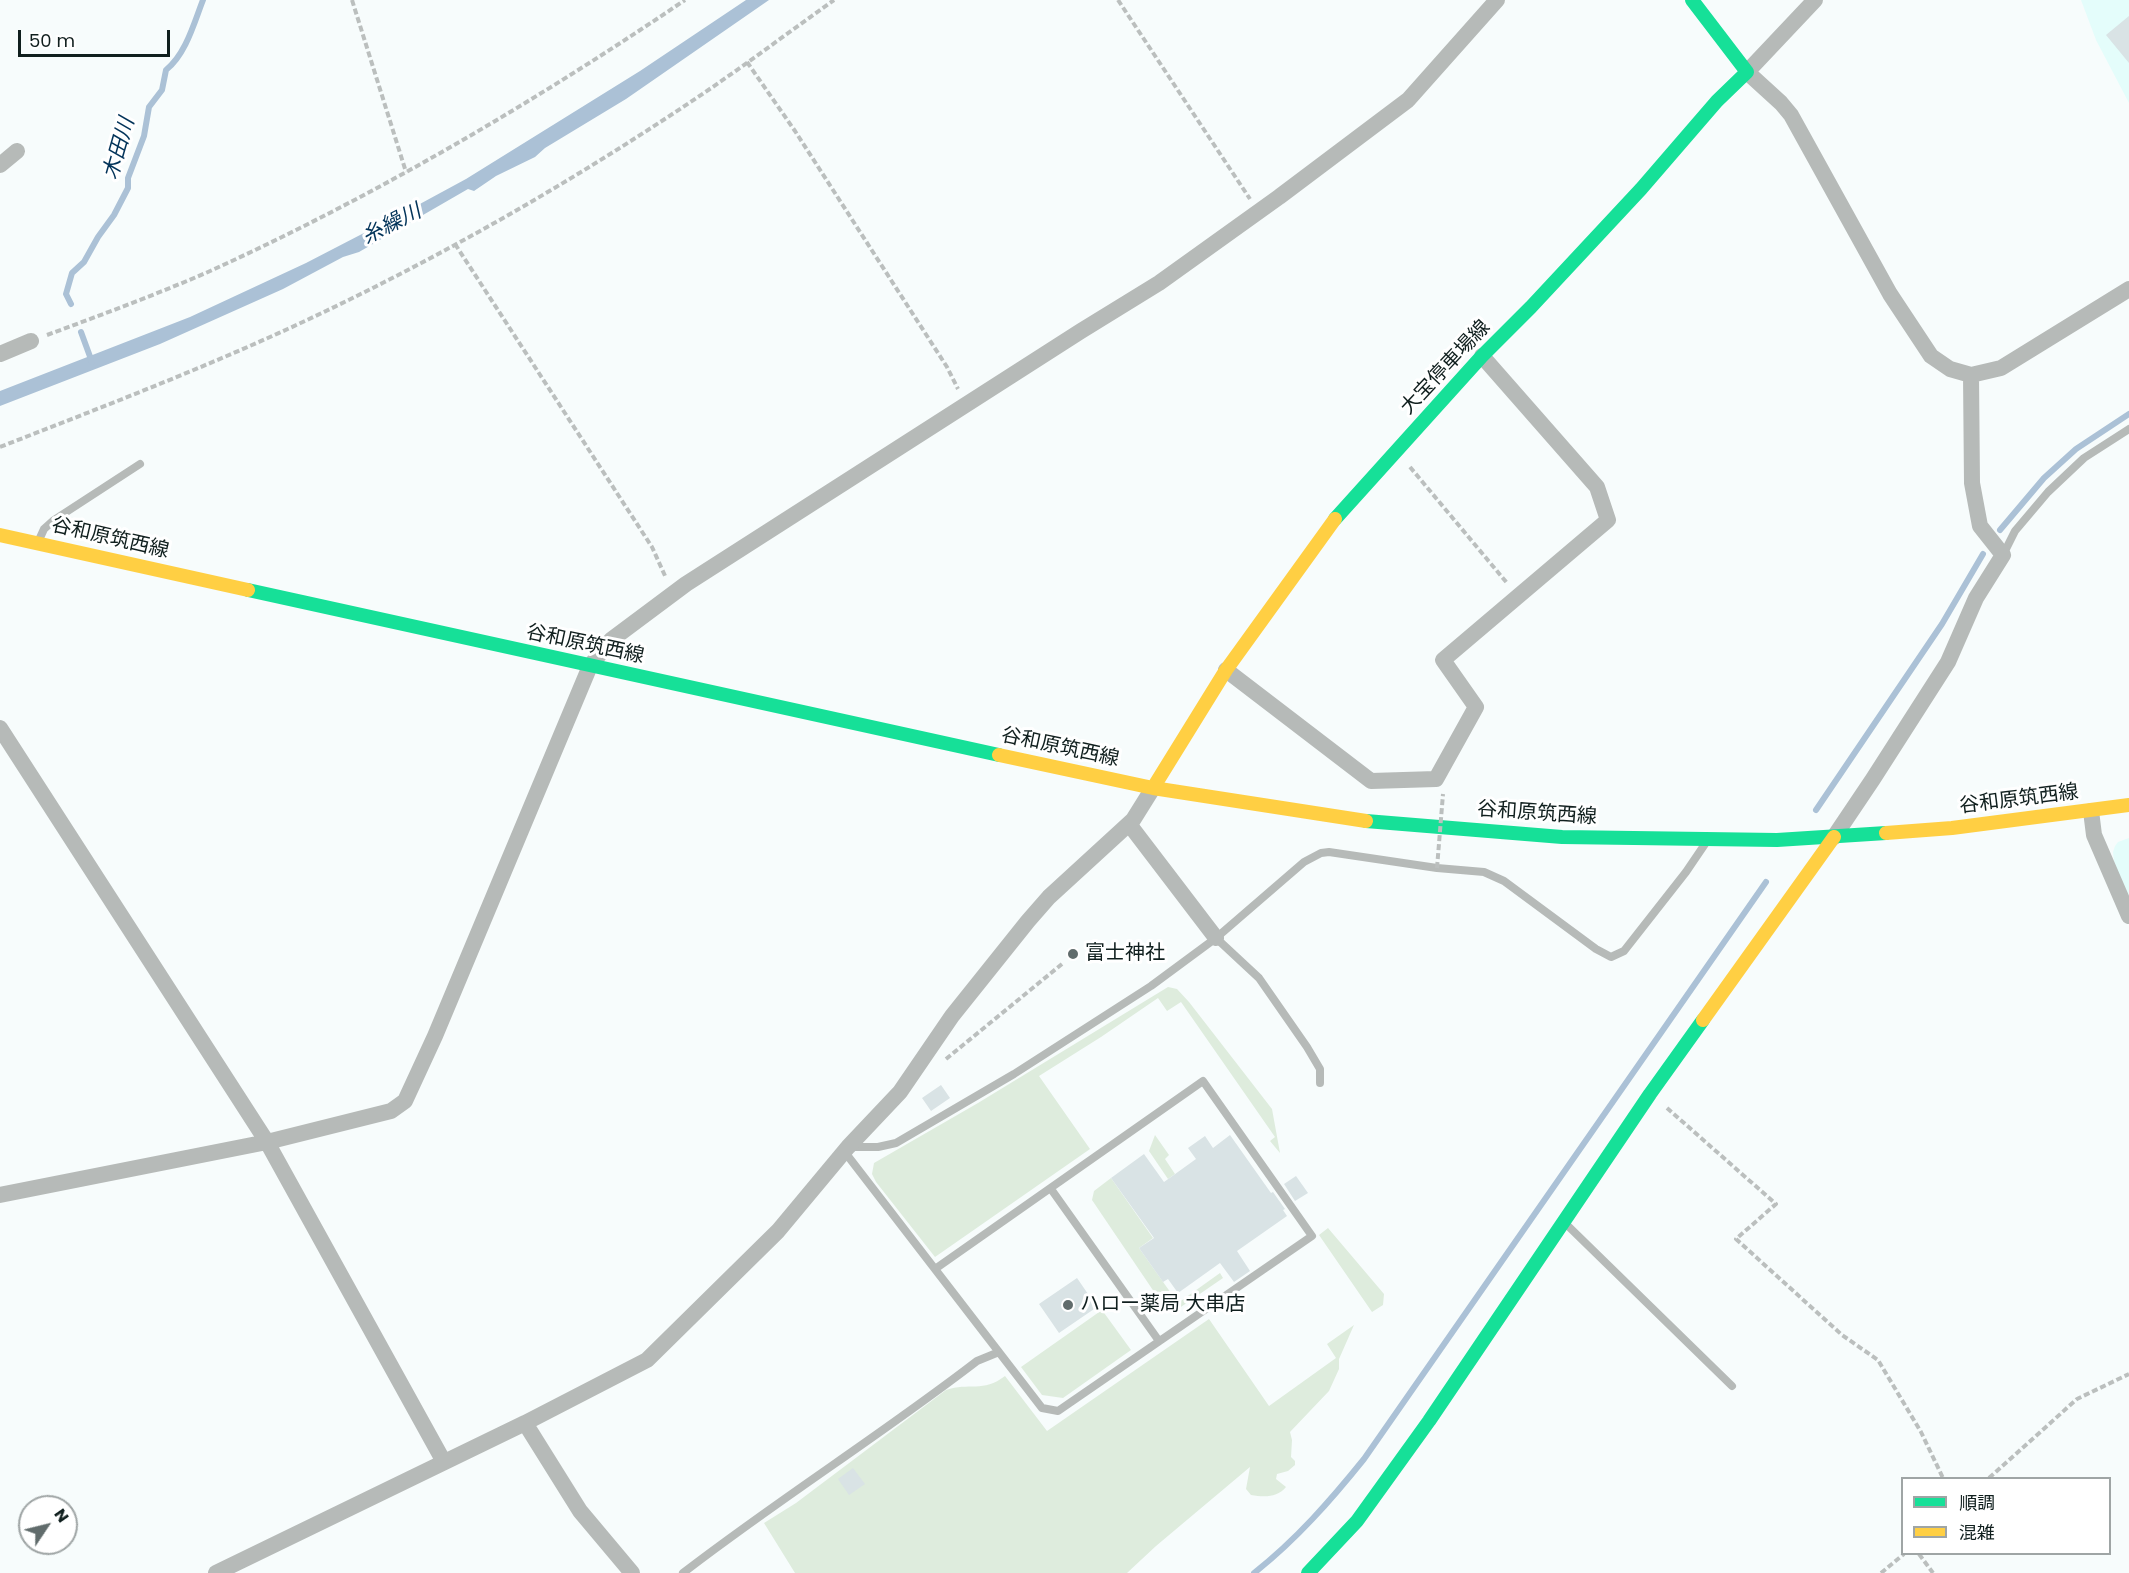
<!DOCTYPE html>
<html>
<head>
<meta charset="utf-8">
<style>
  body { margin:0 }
  #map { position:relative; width:2129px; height:1573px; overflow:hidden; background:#f7fcfc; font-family:Poppins,"Noto Sans JP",sans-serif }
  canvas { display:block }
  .legend { position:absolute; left:1901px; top:1477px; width:210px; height:78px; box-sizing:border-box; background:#fff; border:2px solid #9fa5a5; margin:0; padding:8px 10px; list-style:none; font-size:18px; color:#101f1e }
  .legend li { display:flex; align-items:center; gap:12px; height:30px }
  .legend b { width:30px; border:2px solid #9fa5a5 }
  .north { position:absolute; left:18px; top:1495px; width:60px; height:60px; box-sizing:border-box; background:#fff; border:2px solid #9fa5a5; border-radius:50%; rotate:55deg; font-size:16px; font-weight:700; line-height:24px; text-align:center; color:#101f1e }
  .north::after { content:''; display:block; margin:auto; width:21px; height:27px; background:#616c6c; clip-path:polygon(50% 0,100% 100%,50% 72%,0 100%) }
  .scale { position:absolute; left:18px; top:30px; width:152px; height:27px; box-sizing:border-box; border:3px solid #101f1e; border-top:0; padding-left:8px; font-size:18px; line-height:21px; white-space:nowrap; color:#101f1e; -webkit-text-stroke:4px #fff; paint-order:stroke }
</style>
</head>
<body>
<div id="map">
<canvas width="2129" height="1573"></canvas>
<ul class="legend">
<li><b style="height:8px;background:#16e098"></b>順調</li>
<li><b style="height:8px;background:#ffcf43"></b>混雑</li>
</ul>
<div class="north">N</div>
<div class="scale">50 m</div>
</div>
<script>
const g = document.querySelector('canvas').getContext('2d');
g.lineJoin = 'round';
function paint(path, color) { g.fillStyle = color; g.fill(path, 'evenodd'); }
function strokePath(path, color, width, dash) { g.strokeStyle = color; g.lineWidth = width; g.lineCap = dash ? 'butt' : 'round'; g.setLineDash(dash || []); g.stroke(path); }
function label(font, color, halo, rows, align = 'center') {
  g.font = font + ' Poppins,"Noto Sans JP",sans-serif'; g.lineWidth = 6; g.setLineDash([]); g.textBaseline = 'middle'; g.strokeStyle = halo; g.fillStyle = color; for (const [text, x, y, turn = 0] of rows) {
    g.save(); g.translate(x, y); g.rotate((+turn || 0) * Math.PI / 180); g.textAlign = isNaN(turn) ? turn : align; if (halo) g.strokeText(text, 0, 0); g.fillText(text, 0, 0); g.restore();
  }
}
const built = new Path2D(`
  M2081,0H2129V103L2096,40Z
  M2129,838V897L2114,862L2113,852L2115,846L2118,842Z`);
const green = new Path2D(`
  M1168,987L1177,989L1189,1002L1272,1109L1280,1153L1270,1141L1275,1137L1181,1002L1167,1011L1158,998L1101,1037L1039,1076L1090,1149L935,1257L876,1182L872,1174L874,1163L978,1103Z
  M1155,1135L1169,1155L1165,1159L1175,1174L1168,1179L1149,1151Z
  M1111,1178L1153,1238L1139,1248L1178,1303L1220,1273L1223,1278L1175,1311H1167L1092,1200L1094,1191Z
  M1328,1228L1384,1294L1383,1305L1372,1312L1319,1235Z
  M1102,1310L1131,1350L1063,1398L1042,1395L1021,1367Z
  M1209,1319L1269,1406L1336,1358L1327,1344L1354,1325L1339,1359V1369L1329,1391L1290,1432L1292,1440L1291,1457L1295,1461V1465L1288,1471L1277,1474L1276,1479L1286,1487C1277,1498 1264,1497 1251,1495L1246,1489L1250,1467L1156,1546L1127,1573H795L764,1523L796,1503L946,1390C969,1382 983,1393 1005,1376L1047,1431Z`);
const water = new Path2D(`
  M746,0H769L626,99L545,148L535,157L496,176L474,191L468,189L359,252L343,257L283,289L160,344L0,406V391L190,317L306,263L418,205L466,179L640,71Z`);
const stream = new Path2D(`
  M71,304L66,294L72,273L84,262L98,237L114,215L128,188V178L144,136L149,107L162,90L166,70C186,54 194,23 203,0
  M81,332L92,362
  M2000,530L2044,478L2076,449L2129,414
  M1816,810L1942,624L1983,554
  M1254,1573C1296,1540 1331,1500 1364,1459L1766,882`);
const building = new Path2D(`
  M2129,16V63L2106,35Z
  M941,1085L950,1098L931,1111L922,1098Z
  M1230,1135L1271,1193L1273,1192L1285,1209L1283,1210L1287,1216L1237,1251L1250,1271L1234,1282L1220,1263L1178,1293L1168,1279L1163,1282L1139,1248L1154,1238L1111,1178L1144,1154L1164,1182L1196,1159L1188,1148L1205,1136L1213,1148Z
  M1296,1176L1308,1193L1295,1201L1284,1184Z
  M1077,1278L1097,1307L1059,1333L1039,1304Z
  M853,1468L865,1484L849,1495L838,1479Z`);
const path = new Path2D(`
  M352,0L406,172
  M1118,0L1250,199
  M747,62L795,131L947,367L958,389
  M455,244L652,547L666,578
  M47,335C101,315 155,295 208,272C375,196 533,103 685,0
  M0,447C110,404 220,362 326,311C455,249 579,177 698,97C744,66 789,32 834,0
  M1410,467L1507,583
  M946,1059L1062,964
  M1667,1108L1776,1204L1736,1239L1842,1335L1878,1360L1921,1432L1943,1478
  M1989,1478L2077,1399L2129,1374
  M1919,1554L1933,1573
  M1881,1573L1904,1554`);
const lane = new Path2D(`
  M39,540L44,529L54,520L140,464
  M2003,555L2015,531L2048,492L2084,458L2129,429
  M1216,938L1259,978L1307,1047L1320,1069V1083
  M848,1147H878L896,1143L1014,1074L1151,986L1216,938L1304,862L1321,853L1329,852L1437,868L1484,872L1504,881L1596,949L1611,957L1624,951L1686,872L1705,844
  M844,1151L1042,1408L1058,1411L1312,1236L1203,1081L935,1269
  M1051,1189L1159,1341
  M1566,1224L1732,1386
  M683,1573C779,1499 881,1435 977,1361L999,1352`);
const street = new Path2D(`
  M1815,0L1747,72L1781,103L1791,115L1890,294L1931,356L1950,369L1971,375L2001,368L2129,289
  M0,165L17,151
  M0,354L31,341
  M1226,670L1371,781L1436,779L1476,707L1443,660L1608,520L1597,487L1482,356
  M0,728L267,1142L444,1462
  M2091,811L2094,835L2129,916
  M1129,824L1216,938
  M1834,837L1873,779L1948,662L1976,598L2003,555L1980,526L1972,483L1971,375
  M0,1195L267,1142L391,1111L405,1101L435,1036L590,666L611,640L686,584L1081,331L1159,283L1279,197L1408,100L1497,0
  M525,1423L580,1511L632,1573
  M216,1573L525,1423L647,1360L778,1231L848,1147L900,1092L952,1016L1028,921L1049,897L1133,820L1153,788`);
const fast = new Path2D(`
  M1335,519L1482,356L1531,307L1641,189L1717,101L1747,72L1692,0
  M248,590L999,755
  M1366,821L1562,837L1777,840L1886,833
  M1308,1573L1357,1521L1429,1421L1650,1094L1703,1020`);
const slow = new Path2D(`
  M0,535L248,590
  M999,755L1153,788L1366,821
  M1153,788L1226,670L1335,519
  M1886,833L1952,828L2129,805
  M1703,1020L1834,837`);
const pathBridge = new Path2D(`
  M1437,868L1443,794`);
const markers = [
  [1073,954,6,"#616c6c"],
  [1068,1305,6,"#616c6c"]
];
const streetNames = [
  ["大宝停車場線",1446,368,-47],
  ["谷和原筑西線",110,539,13],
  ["谷和原筑西線",585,645,12],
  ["谷和原筑西線",1060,748,12],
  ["谷和原筑西線",2019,800,-7],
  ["谷和原筑西線",1537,814,4]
];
const poiNames = [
  ["富士神社",1085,954],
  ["ハロー薬局 大串店",1080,1305]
];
const waterNames = [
  ["木田川",120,149,-74],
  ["糸繰川",392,225,-27]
];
paint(built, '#e4fdfb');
paint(green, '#deecdd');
paint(water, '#abc1d6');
strokePath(stream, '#abc1d6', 6);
paint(building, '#d9e3e5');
strokePath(path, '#bbbfbe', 4, [6, 3]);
strokePath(lane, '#b6bab8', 8);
strokePath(street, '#b6bab8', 16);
strokePath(fast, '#16e098', 14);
strokePath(slow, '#ffcf43', 14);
strokePath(pathBridge, '#bbbfbe', 4, [6, 3]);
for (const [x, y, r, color] of markers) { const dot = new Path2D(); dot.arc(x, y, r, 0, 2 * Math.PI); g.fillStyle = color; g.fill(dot); strokePath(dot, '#fff', 2); }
label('20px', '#101f1e', '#fff', streetNames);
label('20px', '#101f1e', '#fff', poiNames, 'left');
label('italic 21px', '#023359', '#fff', waterNames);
</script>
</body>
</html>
